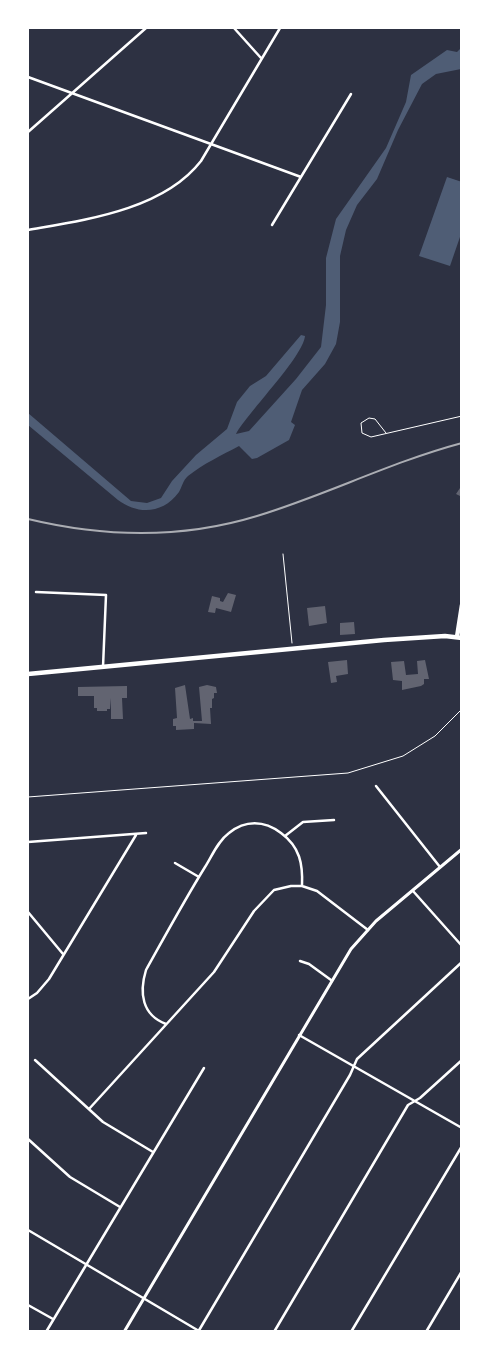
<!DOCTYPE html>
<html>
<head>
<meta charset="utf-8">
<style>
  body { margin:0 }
  #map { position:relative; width:489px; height:1359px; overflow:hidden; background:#2d3142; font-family:"Work Sans",sans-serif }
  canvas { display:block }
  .frame { position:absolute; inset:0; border:29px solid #fff; pointer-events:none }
</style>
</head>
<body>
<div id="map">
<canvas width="489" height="1359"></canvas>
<div class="frame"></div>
</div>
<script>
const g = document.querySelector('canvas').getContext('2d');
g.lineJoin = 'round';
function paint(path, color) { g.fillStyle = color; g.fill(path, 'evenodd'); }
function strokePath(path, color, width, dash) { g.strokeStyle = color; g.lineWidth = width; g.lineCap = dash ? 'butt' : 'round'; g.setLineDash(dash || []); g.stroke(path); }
const water = new Path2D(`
  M461,48V69L436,74L422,84L398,130L377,179L357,205L346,230L340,256V322L336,344L325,364L302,390L291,422L295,425L289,440L257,458L252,459L239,446C222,455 203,464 188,476C183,480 182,487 179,492C163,514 138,515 118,500L28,425V413L131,501L147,503L161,498L172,481L196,455L227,429L237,402L250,386L266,376L301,335L305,336C303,357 249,411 236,434L249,431L296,379L321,347L326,305V258L336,219L386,148L406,102L411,75L447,50L457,52Z
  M447,177L462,182L461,234L450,266L419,256Z`);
const building = new Path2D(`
  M462,485V497L456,494Z
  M228,593L236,595L231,612L216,608L215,613L208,612L212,596L220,598V601L223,602Z
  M325,606L327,623L309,626L307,608Z
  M354,622L355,634L340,635V623Z
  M347,660L348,674L336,676L337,682L331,683L328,662Z
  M425,660L429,679H424V684L421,686L402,690V681L393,680L391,662L404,661L406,675L418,674L417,661Z
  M185,685L190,719L193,718V721H202L199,687L207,685L216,687L217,693H214V698L212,699V708H210L211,724L194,723V729L176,730V726H173V719L177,718L175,688Z
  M127,686V698H122L123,719H111V698L110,709H107V711H97V708H94V696H78V687Z`);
const path = new Path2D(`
  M283,554L292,643
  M28,797L348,773L403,756L435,736L462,709`);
const service = new Path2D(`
  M386,433L375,419L369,418L361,423L362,433L371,437L462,416`);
const minor = new Path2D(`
  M234,28L261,58
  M28,77L301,177
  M28,132L146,28
  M272,225L351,94
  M28,230C85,220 163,210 201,161L280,28
  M36,592L106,595L103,667
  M376,786L440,867
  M285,836L303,822L334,820
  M28,842L146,833
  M175,863L199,877
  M413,891L462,946
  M28,912L63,954
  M300,961L309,964L331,980
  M28,999L37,993L49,979L136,835
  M166,1024C142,1015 139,993 146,970C165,936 184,901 205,867C212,856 218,841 229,833C245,820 264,820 281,833C300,847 303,864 302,886
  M299,1035L462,1128
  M35,1060L103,1122L153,1152
  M89,1109L214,972L254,911L274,890L291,886H302L317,891L368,930
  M28,1139L70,1177L120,1207
  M28,1230L199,1331
  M28,1305L53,1319
  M46,1332L204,1068
  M198,1332L350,1075L357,1059L462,962
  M274,1332L408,1105L420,1098L462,1060
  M351,1332L462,1146
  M426,1332L462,1271`);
const tertiary = new Path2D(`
  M124,1332L351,949L376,921L462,849`);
const primary = new Path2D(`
  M457,637L462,605
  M28,674L384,640L445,636L462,638`);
const rail = new Path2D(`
  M28,519C103,537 182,539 257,516C326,495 391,462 462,443`);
paint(water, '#4f5d75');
paint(building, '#626471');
strokePath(path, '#fff', 1);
strokePath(service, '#fff', 1);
strokePath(minor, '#fff', 2.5);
strokePath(tertiary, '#fff', 3);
strokePath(primary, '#fff', 4.5);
strokePath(rail, '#abadb3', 2);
</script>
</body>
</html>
